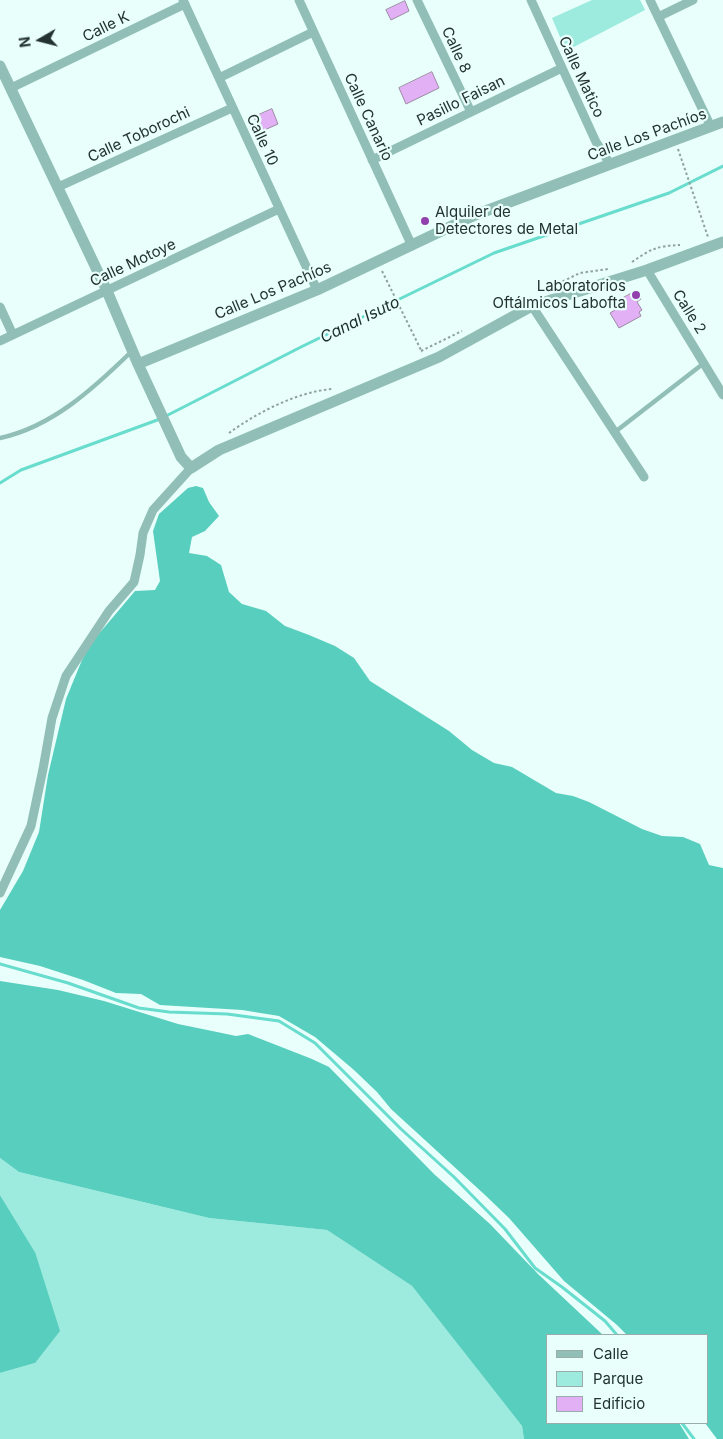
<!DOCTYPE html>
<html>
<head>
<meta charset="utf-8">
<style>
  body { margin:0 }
  #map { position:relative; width:723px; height:1439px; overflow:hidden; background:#e8fffb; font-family:Inter,sans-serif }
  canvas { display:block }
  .legend { position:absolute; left:546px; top:1334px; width:162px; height:90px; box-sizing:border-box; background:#e8fffb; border:1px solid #9aadaa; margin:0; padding:6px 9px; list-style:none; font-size:15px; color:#243331 }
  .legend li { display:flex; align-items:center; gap:10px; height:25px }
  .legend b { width:25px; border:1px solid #9aadaa }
  .north { position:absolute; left:15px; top:15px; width:50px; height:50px; -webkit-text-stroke:4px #e8fffb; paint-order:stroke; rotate:262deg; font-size:14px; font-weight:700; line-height:20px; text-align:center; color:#243331 }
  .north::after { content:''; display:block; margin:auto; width:18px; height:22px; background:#243331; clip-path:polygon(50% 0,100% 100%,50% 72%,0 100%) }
</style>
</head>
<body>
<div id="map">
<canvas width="723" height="1439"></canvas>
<ul class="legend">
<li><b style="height:6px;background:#91beb6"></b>Calle</li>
<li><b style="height:14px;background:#9cebde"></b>Parque</li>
<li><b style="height:14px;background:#e2b0f5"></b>Edificio</li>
</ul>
<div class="north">N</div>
</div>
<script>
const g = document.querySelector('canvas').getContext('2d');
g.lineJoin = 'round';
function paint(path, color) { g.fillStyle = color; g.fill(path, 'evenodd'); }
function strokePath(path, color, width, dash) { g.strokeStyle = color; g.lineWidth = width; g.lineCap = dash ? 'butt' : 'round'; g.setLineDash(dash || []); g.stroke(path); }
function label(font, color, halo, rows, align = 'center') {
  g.font = font + ' Inter,sans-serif'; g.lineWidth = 4.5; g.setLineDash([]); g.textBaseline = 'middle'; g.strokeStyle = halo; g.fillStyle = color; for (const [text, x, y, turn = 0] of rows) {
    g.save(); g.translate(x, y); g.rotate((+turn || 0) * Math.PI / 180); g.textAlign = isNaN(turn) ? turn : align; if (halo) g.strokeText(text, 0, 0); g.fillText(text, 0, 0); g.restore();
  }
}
const green = new Path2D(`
  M592,0H640L645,10L566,51L552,18Z
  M0,1158L19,1172L209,1218L327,1230L412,1286L522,1426L524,1439H0V1373L35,1363V1252L0,1195Z`);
const forest = new Path2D(`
  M196,486L203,488L209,502L219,516L205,531L192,537L189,553L207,556L221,565L229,592L242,604L266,611L285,626L309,635L335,646L354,658L370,681L449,731L472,750L494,763L512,767L556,793L573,796L589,802L642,829L662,836L683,837L700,844L709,865L723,868V1439H717L705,1423H707V1335H627L617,1325L564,1281L509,1218L485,1195L391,1109L377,1092L354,1070L315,1037L279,1016L242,1010L160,1005L141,994L116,993L83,980L40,966L0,957V910L23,871L39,832L48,775L66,699L82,660L92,642L135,591L155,590L160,581L153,531L159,514L188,488Z
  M0,981L58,990L104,1001L178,1024L217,1032L236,1036L248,1034L312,1059L329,1067L434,1174L490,1224L538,1274L603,1335H547V1423H679L689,1439H524L522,1426L412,1286L327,1230L209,1218L19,1172L0,1158Z
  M0,1195L35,1252L60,1331L35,1363L0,1373Z`);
const stream = new Path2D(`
  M166,416L301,347L494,253L669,193L723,166
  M0,483L21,470L160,419
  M0,964L68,983L139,1008L169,1012L227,1014L279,1021L315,1043L401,1129L454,1177L505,1229L535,1268L562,1287L605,1321L617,1335
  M682,1423L694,1439`);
const building = new Path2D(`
  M405,1L409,11L391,20L386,10Z
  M432,72L439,88L406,104L399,88Z
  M272,109L278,124L260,132L254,117Z
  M636,291L641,299L637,302L642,310L639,312L641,316L619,328L610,313L615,310L612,304Z`);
const path = new Path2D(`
  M678,149L708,237
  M632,262C651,249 656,246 680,245
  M382,271L422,352
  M549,288L580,273L608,269
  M421,351L462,331
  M229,433C258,412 297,392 332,389`);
const service = new Path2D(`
  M615,432L704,363
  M0,438C52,427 94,388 131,352`);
const minor = new Path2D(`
  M183,0L317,290
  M299,0L412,246
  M417,0L471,112
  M531,0L596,142L610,164
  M650,0L711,127
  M658,17L693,0
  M219,78L313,32
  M11,88L185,4
  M372,160L562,68
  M58,187L232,108
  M647,270L723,395
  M532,306L644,477
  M0,307L13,335
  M0,341L279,209
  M0,893L31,826L43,769L52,718L66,676L109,611L134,582L140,555L143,533L153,510L191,468`);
const tertiary = new Path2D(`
  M0,66L107,291L138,364L181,457L191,468L219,450L439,357L532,306L647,270L723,242
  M138,364L317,290L475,215L723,122`);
const markers = [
  [425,221,5,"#9240ae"],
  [636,295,5,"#9240ae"]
];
const streetNames = [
  ["Calle K",106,27,-26],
  ["Calle 8",456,50,65],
  ["Calle Matico",581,77,65],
  ["Pasillo Faisan",461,101,-26],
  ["Calle Canario",368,117,65],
  ["Calle Toborochi",139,135,-25],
  ["Calle Los Pachíos",647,135,-20],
  ["Calle 10",262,140,65],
  ["Calle Motoye",133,263,-25],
  ["Calle Los Pachíos",273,291,-23],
  ["Calle 2",689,312,58]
];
const poiNames = [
  ["Alquiler de",435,212],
  ["Detectores de Metal",435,229],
  ["Laboratorios",626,286,"right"],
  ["Oftálmicos Labofta",626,303,"right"]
];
const waterNames = [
  ["Canal Isuto",360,320,-26]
];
paint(green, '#9cebde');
paint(forest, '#58cebe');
strokePath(stream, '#68dccd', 3);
paint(building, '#e2b0f5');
strokePath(building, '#9c8aa3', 1);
strokePath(path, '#8fa29f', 2, [2.5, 2.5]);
strokePath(service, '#91beb6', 4.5);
strokePath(minor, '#91beb6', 9);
strokePath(tertiary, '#91beb6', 11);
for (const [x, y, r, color] of markers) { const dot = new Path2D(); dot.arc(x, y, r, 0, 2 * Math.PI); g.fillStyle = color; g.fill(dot); strokePath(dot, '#e8fffb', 2); }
label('15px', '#243331', '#e8fffb', streetNames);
label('15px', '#243331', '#e8fffb', poiNames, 'left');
label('italic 16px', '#1a2f2c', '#e8fffb', waterNames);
</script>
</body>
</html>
